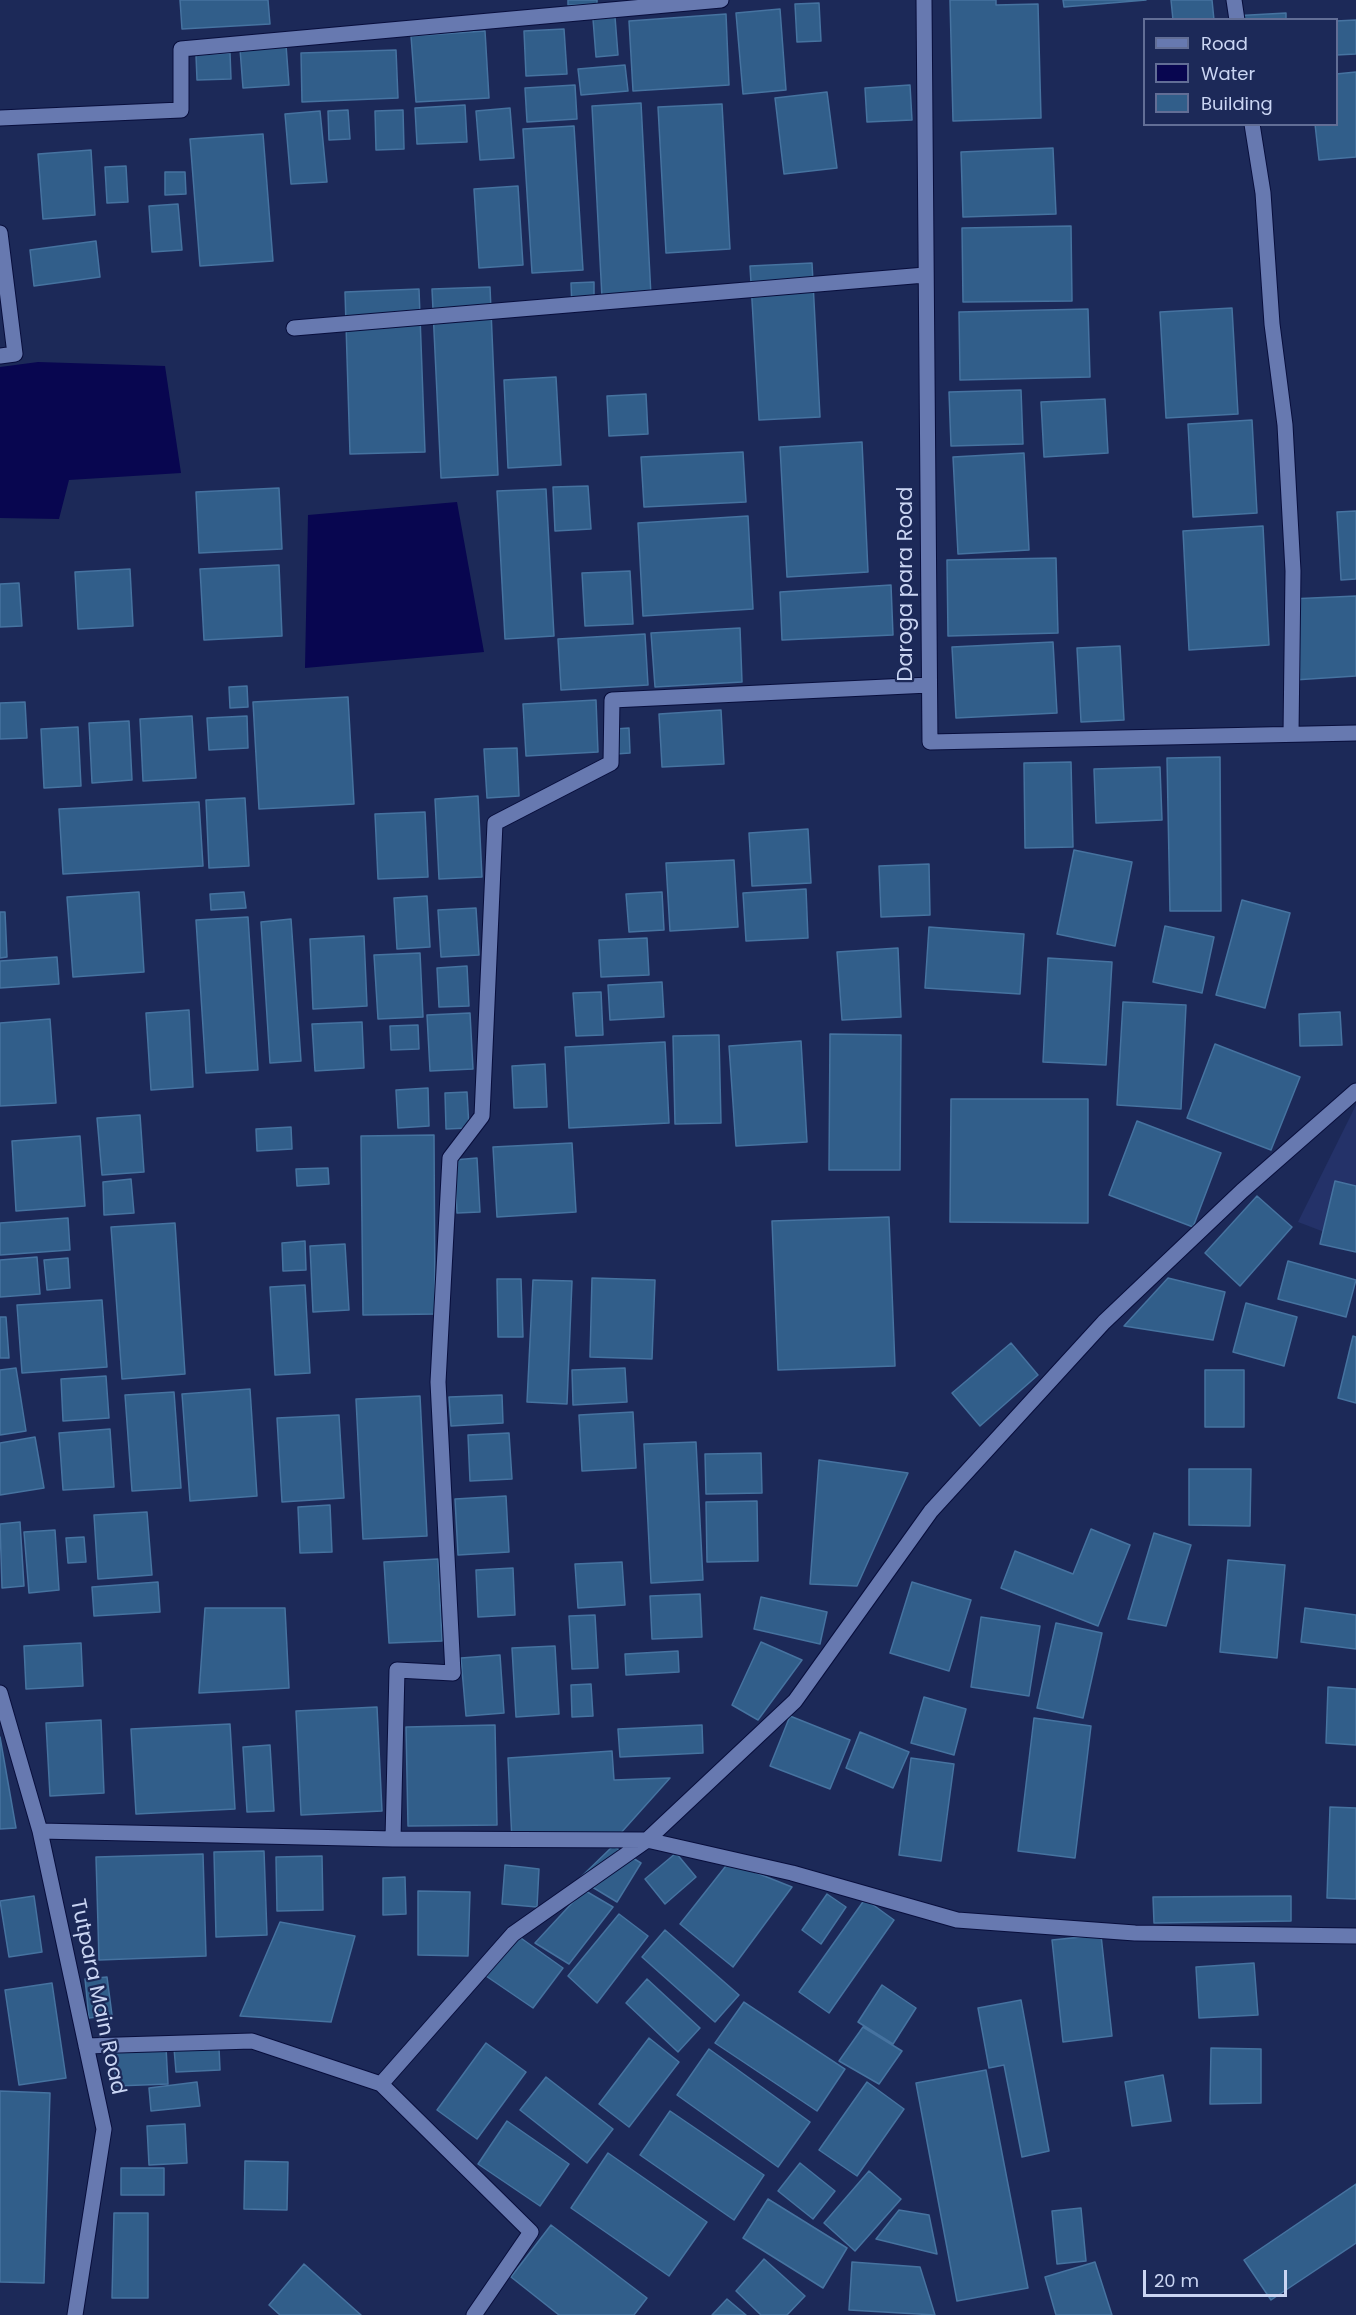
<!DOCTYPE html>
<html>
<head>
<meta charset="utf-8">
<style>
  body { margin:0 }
  #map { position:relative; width:1356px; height:2315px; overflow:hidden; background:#1c2958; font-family:Poppins,sans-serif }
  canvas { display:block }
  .legend { position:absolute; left:1143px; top:18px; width:195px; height:108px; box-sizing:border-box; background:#1c2958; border:2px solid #626e96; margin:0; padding:8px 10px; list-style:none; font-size:18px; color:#cad5f3 }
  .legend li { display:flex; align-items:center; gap:12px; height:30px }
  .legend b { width:30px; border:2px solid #626e96 }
  .scale { position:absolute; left:1143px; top:2270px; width:144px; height:27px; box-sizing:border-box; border:3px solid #cad5f3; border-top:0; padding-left:8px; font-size:18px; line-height:21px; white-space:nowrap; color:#cad5f3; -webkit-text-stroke:4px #1c2958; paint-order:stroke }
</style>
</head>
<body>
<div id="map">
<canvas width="1356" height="2315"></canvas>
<ul class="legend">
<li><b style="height:8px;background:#6779b0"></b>Road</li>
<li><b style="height:16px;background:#080650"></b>Water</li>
<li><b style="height:16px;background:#315e8a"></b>Building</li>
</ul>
<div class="scale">20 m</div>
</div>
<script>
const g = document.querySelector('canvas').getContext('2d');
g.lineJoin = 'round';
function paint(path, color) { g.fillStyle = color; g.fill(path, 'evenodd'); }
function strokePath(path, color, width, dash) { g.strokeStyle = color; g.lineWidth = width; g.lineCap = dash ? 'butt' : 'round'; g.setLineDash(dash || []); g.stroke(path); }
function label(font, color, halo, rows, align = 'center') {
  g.font = font + ' Poppins,sans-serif'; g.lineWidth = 4.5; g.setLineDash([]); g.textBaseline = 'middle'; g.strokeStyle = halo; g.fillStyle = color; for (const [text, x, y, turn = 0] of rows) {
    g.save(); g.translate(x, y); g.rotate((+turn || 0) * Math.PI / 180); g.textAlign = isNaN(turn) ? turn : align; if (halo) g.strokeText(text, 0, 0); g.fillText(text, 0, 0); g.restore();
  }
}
const built = new Path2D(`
  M1356,1105V1244L1298,1222Z`);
const water = new Path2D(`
  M38,362L165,366L181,473L69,480L59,519L0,518V367Z
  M457,502L484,652L305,668L308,515Z`);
const building = new Path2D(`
  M180,0H268L270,24L182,29Z
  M568,0H597V4L568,5Z
  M950,0H996V5L1038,4L1041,118L953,121Z
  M1063,0H1146L1064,7Z
  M1171,0H1212L1214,20H1173Z
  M819,3L821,41L797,42L795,4Z
  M780,9L786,90L743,94L736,13Z
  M1286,13V20H1232V16Z
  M726,14L729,85L633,91L629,21Z
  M615,17L618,55L596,57L593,19Z
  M1356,20V54L1336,55V21Z
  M564,29L567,74L526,76L524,31Z
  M485,31L489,98L416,102L411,36Z
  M286,45L289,85L243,88L240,49Z
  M396,50L398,98L302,102L301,53Z
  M230,53L231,79L197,80L196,55Z
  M625,65L628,91L581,95L578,69Z
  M1356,72V157L1319,160L1315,124H1336V74Z
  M575,85L577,119L527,122L525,88Z
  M910,85L912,120L867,122L865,88Z
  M827,92L837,168L784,174L775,98Z
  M641,103L651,296L602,298L592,106Z
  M722,104L730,249L666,253L658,107Z
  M465,105L467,142L417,144L415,108Z
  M510,108L514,158L480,160L476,111Z
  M348,110L350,139L329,140L328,111Z
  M403,110L404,149L376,150L375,111Z
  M320,111L327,182L291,184L285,114Z
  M574,126L583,270L532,273L523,129Z
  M263,134L273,261L200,266L190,139Z
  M1053,148L1056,214L963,217L961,152Z
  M91,150L95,215L43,219L38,154Z
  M126,166L128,202L107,203L105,167Z
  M165,172H185L186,194L165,195Z
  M518,186L523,265L479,268L474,189Z
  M178,204L182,250L152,252L149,206Z
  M1071,226L1072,301L963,302L962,228Z
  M96,241L100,277L34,286L30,250Z
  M812,263L820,417L759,420L750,266Z
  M594,282V308L572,309L571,283Z
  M490,287L498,475L441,478L432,289Z
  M419,289L425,452L350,454L345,292Z
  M1232,308L1238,414L1166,418L1160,312Z
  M1088,309L1090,377L960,380L959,312Z
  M556,377L561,465L508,468L504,380Z
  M1021,390L1023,444L951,446L949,392Z
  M646,394L648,434L609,436L607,396Z
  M1105,399L1108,453L1044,457L1041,402Z
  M1252,420L1257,513L1193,517L1188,424Z
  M862,442L868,572L787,577L780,447Z
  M743,452L746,502L644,507L641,457Z
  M1024,453L1029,550L958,554L953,457Z
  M588,486L591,529L555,531L553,487Z
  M279,488L282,549L199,553L196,492Z
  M546,489L554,636L505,639L497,491Z
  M1356,511V579L1341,580L1337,512Z
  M748,516L753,609L643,616L638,523Z
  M1263,526L1269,645L1189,650L1183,531Z
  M1056,558L1058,633L948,636L947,560Z
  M279,565L282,636L204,640L200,569Z
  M130,569L133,626L78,629L75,572Z
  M630,571L633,624L585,626L582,573Z
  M19,583L22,626L0,627V584Z
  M891,585L893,635L782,640L780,592Z
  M1356,596V676L1294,680L1290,599Z
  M740,628L742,682L655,687L651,633Z
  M645,634L648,685L561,690L558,639Z
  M1053,642L1057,713L956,718L952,647Z
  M1120,646L1124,720L1081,722L1077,648Z
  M247,686L248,707L230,708L229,687Z
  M348,697L354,804L259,809L253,702Z
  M596,700L598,752L526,756L523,704Z
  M25,702L27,738L0,739V703Z
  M721,710L724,764L662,767L659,714Z
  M192,716L196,778L143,781L140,719Z
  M247,716L248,748L209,750L207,718Z
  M129,721L132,780L92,783L89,723Z
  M78,727L81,786L44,788L41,729Z
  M629,728L630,753L616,754L615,729Z
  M517,748L519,796L487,798L484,749Z
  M1220,757L1221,911H1170L1167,758Z
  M1071,762L1073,847L1025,848L1024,763Z
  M1160,767L1162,820L1096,823L1094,769Z
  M478,796L482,877L439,879L435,799Z
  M245,798L249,866L209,868L206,800Z
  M199,802L203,866L63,874L59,809Z
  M425,812L428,877L378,879L375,814Z
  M808,829L811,883L752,886L749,833Z
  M1074,850L1132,862L1115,946L1057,934Z
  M734,860L738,927L670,931L666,863Z
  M929,864L930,915L881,917L879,866Z
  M806,889L808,938L746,941L743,893Z
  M139,892L144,972L73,977L67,897Z
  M244,892L246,908L211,910L210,894Z
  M662,892L664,930L629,932L626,894Z
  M427,896L430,947L397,949L394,898Z
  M1242,900L1290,913L1265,1008L1216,995Z
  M476,908L479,955L441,957L438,910Z
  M0,912H5L7,957L0,958Z
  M248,917L258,1070L206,1073L196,920Z
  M291,919L301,1061L270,1063L261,922Z
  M1165,926L1214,937L1202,993L1153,982Z
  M929,927L1024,934L1020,994L925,988Z
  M364,936L367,1006L313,1009L310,939Z
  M647,938L649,975L601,977L599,940Z
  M898,948L901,1017L842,1020L837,952Z
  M420,953L423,1017L378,1019L374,955Z
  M57,957L59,984L0,988V961Z
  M1048,958L1112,962L1106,1065L1043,1062Z
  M467,966L469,1006L439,1007L437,968Z
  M662,982L664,1017L610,1020L608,985Z
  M601,992L603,1035L576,1036L573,993Z
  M1123,1002L1186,1005L1181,1109L1117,1105Z
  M189,1010L193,1087L151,1090L146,1013Z
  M1340,1012L1342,1045L1300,1046L1299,1014Z
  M470,1013L473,1069L430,1071L427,1015Z
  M50,1019L56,1103L0,1106V1023Z
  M362,1022L364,1068L315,1071L312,1024Z
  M418,1025L419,1049L391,1050L390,1026Z
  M830,1034L901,1035L900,1170H829Z
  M719,1035L721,1123L675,1124L673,1036Z
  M801,1041L807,1142L736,1146L729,1046Z
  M665,1042L669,1123L569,1128L565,1047Z
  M1215,1044L1300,1077L1271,1150L1187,1118Z
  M545,1064L547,1107L514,1108L512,1066Z
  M428,1088L429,1126L398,1128L396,1090Z
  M467,1092L469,1128L446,1129L445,1093Z
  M951,1099H1088V1223L950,1222Z
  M140,1115L144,1172L102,1175L97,1118Z
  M1137,1121L1221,1153L1193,1227L1109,1195Z
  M291,1127L292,1149L257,1151L256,1129Z
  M434,1135L435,1314L363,1315L361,1136Z
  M80,1136L85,1206L16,1211L12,1141Z
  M572,1143L576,1212L497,1217L493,1147Z
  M477,1158L480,1212L457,1213L454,1160Z
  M328,1168L329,1184L297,1186L296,1169Z
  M131,1179L134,1213L104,1215L103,1182Z
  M1335,1181L1356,1186V1252L1320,1244Z
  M1257,1196L1292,1227L1240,1286L1205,1253Z
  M889,1217L895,1366L778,1370L772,1221Z
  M68,1218L70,1250L0,1255V1223Z
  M175,1223L185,1374L122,1379L111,1227Z
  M305,1241L306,1270L283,1271L282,1243Z
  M345,1244L349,1310L313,1312L310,1246Z
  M37,1257L40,1294L0,1297V1260Z
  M68,1258L70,1288L47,1290L44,1260Z
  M1288,1261L1356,1280L1346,1317L1278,1299Z
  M592,1278L655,1280L652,1359L590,1357Z
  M1168,1278L1225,1292L1213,1340L1124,1326Z
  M497,1279H521L523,1337H498Z
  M533,1280L572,1281L567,1404L527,1402Z
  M305,1285L310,1373L275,1375L270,1287Z
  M102,1300L107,1367L22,1373L17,1305Z
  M1246,1303L1297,1317L1284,1366L1233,1352Z
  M0,1317H6L9,1358H0Z
  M1353,1336L1356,1337V1403L1338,1398Z
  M1011,1343L1038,1375L980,1426L952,1393Z
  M16,1368L26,1431L0,1435V1370Z
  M625,1368L627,1402L573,1405L572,1370Z
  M1205,1370H1244V1427H1205Z
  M106,1376L109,1418L63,1421L61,1379Z
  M250,1389L257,1496L190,1501L182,1394Z
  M174,1392L181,1488L132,1491L125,1395Z
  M502,1395L503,1423L451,1426L449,1397Z
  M420,1396L427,1536L363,1539L356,1399Z
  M633,1412L636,1468L582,1471L579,1415Z
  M339,1415L344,1498L282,1502L277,1418Z
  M110,1429L114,1487L63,1490L59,1433Z
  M509,1433L512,1479L470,1481L468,1435Z
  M35,1437L44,1488L0,1495V1443Z
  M696,1442L703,1580L651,1583L644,1444Z
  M761,1453L762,1493L706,1494L705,1454Z
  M819,1460L908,1473L857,1586L810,1584Z
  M1189,1469H1251L1250,1526L1189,1525Z
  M506,1496L509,1552L458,1555L455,1499Z
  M757,1501L758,1561L707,1562L706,1502Z
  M330,1505L332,1552L300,1553L298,1507Z
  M147,1512L152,1575L98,1579L94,1515Z
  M20,1522L24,1586L2,1588L0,1524Z
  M1091,1529L1130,1545L1098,1626L1001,1588L1015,1551L1073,1574Z
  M55,1530L59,1590L29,1593L24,1532Z
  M1154,1533L1191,1545L1166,1626L1128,1619Z
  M84,1537L86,1562L68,1563L66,1538Z
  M438,1559L442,1641L389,1643L384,1562Z
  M1228,1560L1285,1565L1277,1658L1220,1652Z
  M622,1562L625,1605L578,1608L575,1564Z
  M513,1568L515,1615L478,1617L476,1570Z
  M158,1582L160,1612L94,1616L92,1587Z
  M912,1582L971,1600L949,1671L890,1653Z
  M700,1594L702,1637L652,1639L650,1596Z
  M761,1597L827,1612L820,1644L754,1629Z
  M205,1608H285L289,1688L199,1693Z
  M1305,1608L1356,1615V1649L1301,1642Z
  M595,1615L598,1668L572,1669L569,1616Z
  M981,1617L1040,1626L1029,1696L971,1687Z
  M1056,1623L1102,1633L1083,1718L1037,1708Z
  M761,1642L802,1660L758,1720L732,1705Z
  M81,1643L83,1686L26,1689L24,1646Z
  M555,1646L559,1714L516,1717L512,1648Z
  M678,1651L679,1672L626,1675L625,1654Z
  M500,1655L504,1713L466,1716L461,1658Z
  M591,1684L593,1716L572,1717L571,1685Z
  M1328,1687L1356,1689V1745L1326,1743Z
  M924,1697L966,1709L954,1755L911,1743Z
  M377,1707L382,1811L301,1815L296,1711Z
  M790,1716L850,1740L830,1789L770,1766Z
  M1034,1718L1091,1726L1075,1858L1018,1851Z
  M101,1720L104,1793L50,1796L46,1723Z
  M230,1724L235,1809L136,1814L131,1729Z
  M495,1725L497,1825L408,1826L406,1727Z
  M702,1725L703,1753L620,1757L618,1729Z
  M860,1732L909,1752L893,1788L846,1768Z
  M0,1737L16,1828L0,1829Z
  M270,1745L274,1811L247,1812L243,1747Z
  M612,1751L614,1780L670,1778L619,1835L512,1841L508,1758Z
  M911,1758L954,1764L941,1861L899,1855Z
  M1330,1807L1356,1808V1899L1327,1898Z
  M613,1846L641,1863L617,1902L579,1879Z
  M264,1851L267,1935L216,1937L214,1852Z
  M676,1853L696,1877L665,1904L645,1879Z
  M203,1854L206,1956L99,1960L96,1857Z
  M322,1856L323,1910L277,1911L276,1857Z
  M729,1862L792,1887L733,1967L680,1924Z
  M505,1865L539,1869L537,1907L502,1904Z
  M405,1877L406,1914L383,1915V1878Z
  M584,1890L613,1907L569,1964L535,1943Z
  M418,1891L470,1892L468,1956L418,1955Z
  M827,1894L846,1907L821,1944L802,1930Z
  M34,1896L42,1952L9,1957L0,1901Z
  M1291,1896V1921L1154,1923L1153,1897Z
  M865,1899L894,1920L829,2013L799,1992Z
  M619,1914L648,1936L597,2003L568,1976Z
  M280,1922L355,1936L331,2022L240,2016Z
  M665,1930L739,1995L715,2022L642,1957Z
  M1101,1935L1112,2036L1063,2042L1052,1940Z
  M518,1936L563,1968L533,2008L486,1976Z
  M1254,1963L1258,2015L1199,2018L1196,1967Z
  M107,1977L112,2015L89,2018L85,1979Z
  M647,1979L700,2028L678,2052L626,2003Z
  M52,1983L66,2078L19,2085L5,1990Z
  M882,1985L916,2008L893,2044L858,2022Z
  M1021,2000L1049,2151L1022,2157L1004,2065L989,2068L978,2008Z
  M744,2002L845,2069L817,2111L715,2043Z
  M863,2027L902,2051L879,2084L839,2061Z
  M649,2038L679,2062L629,2127L599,2104Z
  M486,2043L526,2072L477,2139L437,2110Z
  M166,2047L168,2084L116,2086L114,2050Z
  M174,2048H219L220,2070L176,2072Z
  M1211,2048L1261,2049V2103L1210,2104Z
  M709,2049L810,2122L778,2167L677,2095Z
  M986,2070L1028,2288L957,2301L916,2083Z
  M1163,2075L1171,2121L1132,2126L1125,2082Z
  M546,2077L613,2129L587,2163L520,2110Z
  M197,2082L200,2106L151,2111L149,2088Z
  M867,2082L904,2109L857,2176L819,2150Z
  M0,2091L50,2093L44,2283L0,2282Z
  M670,2111L764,2175L734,2220L640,2155Z
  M507,2121L569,2164L540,2206L478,2164Z
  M185,2124L187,2163L149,2165L147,2126Z
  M608,2153L707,2222L669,2276L571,2208Z
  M245,2161L288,2162L287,2210L244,2209Z
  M800,2163L835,2191L813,2219L778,2191Z
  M121,2168H164V2195H121Z
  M869,2171L901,2199L855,2251L824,2223Z
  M1356,2184V2243L1271,2300L1244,2260Z
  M768,2199L847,2248L823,2288L743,2238Z
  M1081,2208L1086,2261L1057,2264L1052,2211Z
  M899,2210L929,2215L937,2254L876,2239Z
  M114,2213H148V2298H112Z
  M551,2225L647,2298L634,2315H559L511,2277Z
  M764,2259L805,2296L787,2315H761L736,2291Z
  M852,2262L920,2267L935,2315L849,2310Z
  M1095,2262L1112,2315H1056L1045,2277Z
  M304,2264L361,2315H280L269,2305Z
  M727,2299L746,2315H712Z`);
const minor = new Path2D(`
  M924,0L930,742L1356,733
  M1234,0L1237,20
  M0,118L181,110V49L721,0
  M1252,124L1263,193L1272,324L1285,425L1293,571L1291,734
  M0,233L15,354L0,356
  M294,328L925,275
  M0,1693L40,1831L104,2129L75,2315
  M40,1831L393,1839L647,1840L792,1873L957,1920L1135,1933L1356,1936
  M393,1839L397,1670L453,1673L438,1382L450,1158L482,1116L495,823L611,763L612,700L929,685
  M86,2046L252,2041L381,2084L513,1934L647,1840L795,1701L931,1511L1104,1322L1242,1191L1356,1091
  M381,2084L531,2232L474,2315`);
const streetNames = [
  ["Daroga para Road",907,584,-90],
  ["Tutpara Main Road",97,1997,78]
];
paint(built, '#243269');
paint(water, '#080650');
paint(building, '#315e8a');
strokePath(building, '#4673a0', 1.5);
strokePath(minor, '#080e3c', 17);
strokePath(minor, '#6779b0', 15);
label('21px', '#cad5f3', '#1c2958', streetNames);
</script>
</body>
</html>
